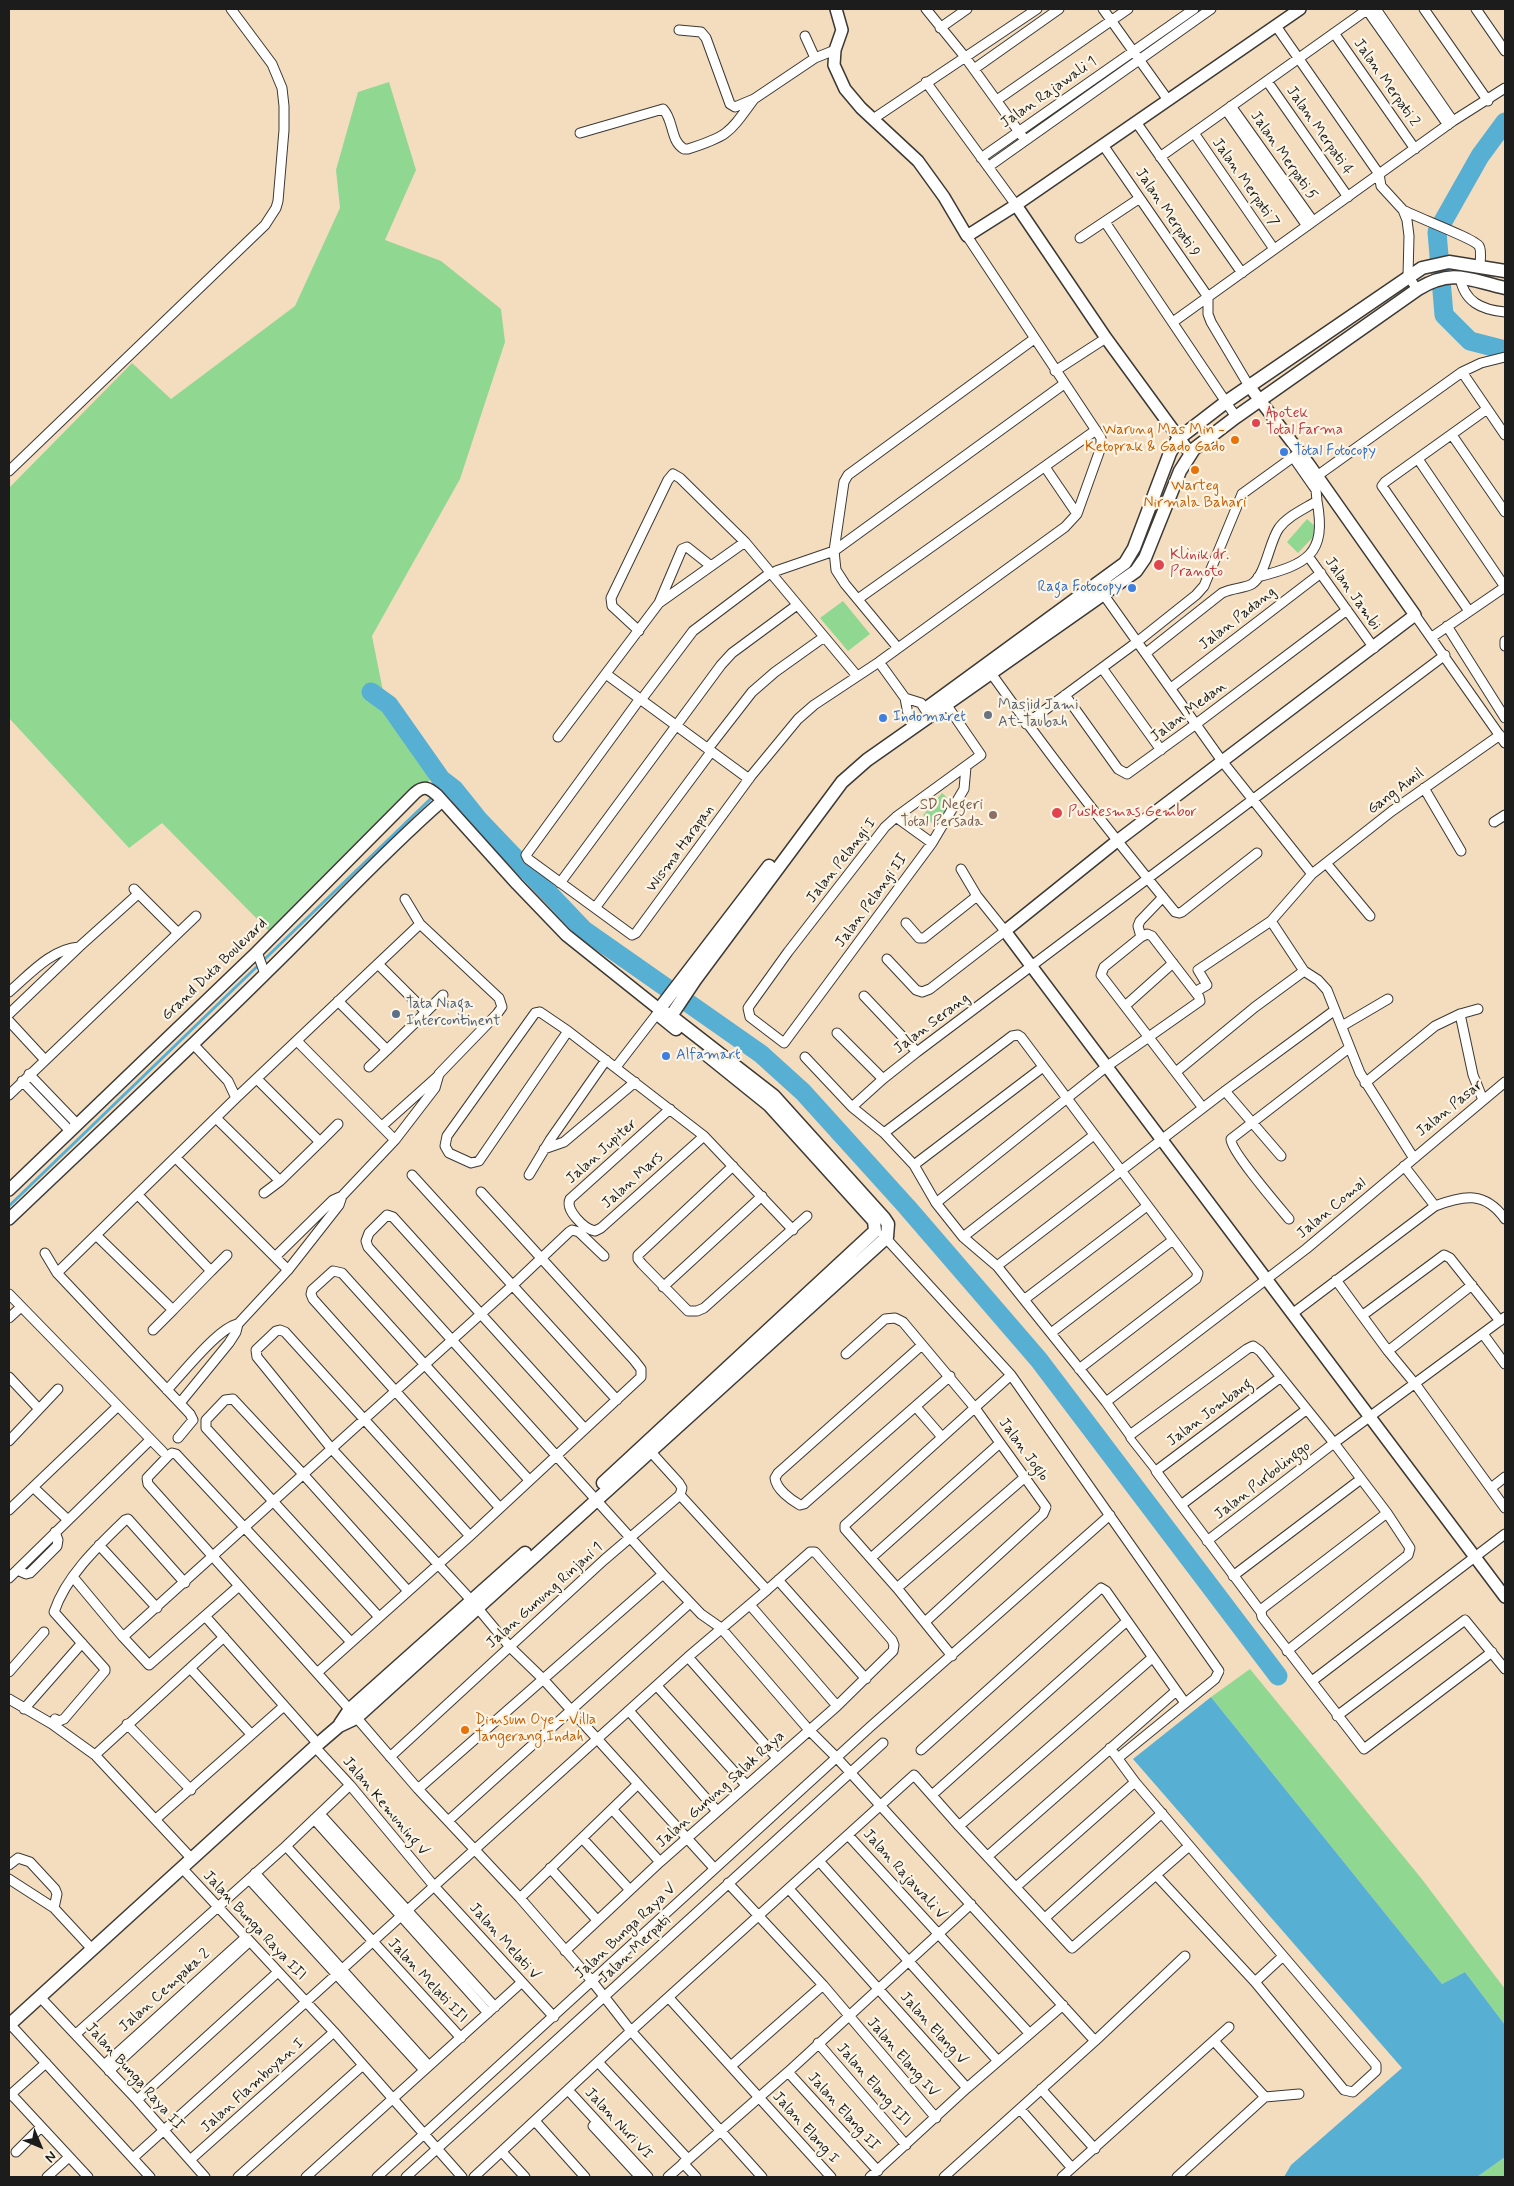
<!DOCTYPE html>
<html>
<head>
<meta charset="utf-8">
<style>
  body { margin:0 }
  #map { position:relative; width:1514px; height:2186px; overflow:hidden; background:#f4dcbe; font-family:Mynerve,sans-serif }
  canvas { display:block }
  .frame { position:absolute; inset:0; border:10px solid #1c1c1c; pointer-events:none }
  .north { position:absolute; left:15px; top:2121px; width:50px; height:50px; -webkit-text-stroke:4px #fcf5e5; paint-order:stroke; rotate:135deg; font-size:14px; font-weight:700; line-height:20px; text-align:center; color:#1c1c1c }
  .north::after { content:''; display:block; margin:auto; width:18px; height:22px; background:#1c1c1c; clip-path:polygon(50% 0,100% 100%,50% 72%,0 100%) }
</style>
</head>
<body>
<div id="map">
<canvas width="1514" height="2186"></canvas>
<div class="frame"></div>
<div class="north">N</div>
</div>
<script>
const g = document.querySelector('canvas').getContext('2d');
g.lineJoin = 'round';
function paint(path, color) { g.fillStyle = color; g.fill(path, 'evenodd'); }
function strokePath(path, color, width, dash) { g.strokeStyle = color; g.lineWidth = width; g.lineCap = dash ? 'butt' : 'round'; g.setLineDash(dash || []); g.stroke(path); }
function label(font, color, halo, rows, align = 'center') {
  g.font = font + ' Mynerve,sans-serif'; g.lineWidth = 4.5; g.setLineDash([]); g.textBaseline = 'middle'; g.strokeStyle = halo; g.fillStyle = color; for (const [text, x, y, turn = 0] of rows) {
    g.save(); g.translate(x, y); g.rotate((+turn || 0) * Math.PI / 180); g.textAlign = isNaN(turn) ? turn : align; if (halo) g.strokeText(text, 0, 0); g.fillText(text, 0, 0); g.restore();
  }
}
const green = new Path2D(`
  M389,82L416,170L385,240L441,261L501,309L505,342L460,479L372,636L383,691L440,770L272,934L162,823L129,848L9,718V488L132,363L171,399L295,306L340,208L336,170L358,92Z
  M1307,519L1316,527V534L1298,553L1287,542Z
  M843,601L870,634L848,651L820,618Z
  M942,793L953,803L935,826L923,815Z
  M1250,1669L1421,1878L1505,1989V2025L1465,1972L1442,1984L1211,1697Z
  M1505,2157V2177H1477Z`);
const water = new Path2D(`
  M1211,1697L1442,1984L1465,1972L1505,2025V2157L1477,2177H1284L1291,2165L1402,2068L1133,1759Z`);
const stream = new Path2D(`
  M9,1206L447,783`);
const river = new Path2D(`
  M1505,122L1480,156L1437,232L1444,315L1470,341L1505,350
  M371,692L389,705L441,779L454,789L478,819L584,930L761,1054L803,1092L907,1207L1039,1360L1278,1676`);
const pedestrian = new Path2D(`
  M1130,1435V1438L1156,1471`);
const minor = new Path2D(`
  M926,9L965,57L1022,136
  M1103,9L1168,100
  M1376,9L1453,121
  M1424,9L1488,101
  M1476,9L1505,51
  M1367,10L1448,125
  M1276,26L1379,174L1381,186L1403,210L1407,220L1409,236L1408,276L1417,289
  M940,28L967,9
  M679,30L701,32L706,38L730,104L735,107L754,99L815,58L835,50
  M1334,33L1415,149
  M805,36L815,58
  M974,69L1059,9
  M1267,81L1348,197
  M926,82L1016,205
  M997,100L1128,9
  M1231,106L1313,221
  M1226,110L1307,226
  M873,119L1037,9
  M1136,122L1242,273
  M580,133L663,109C674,120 670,141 684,149H688C729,136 729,133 754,99
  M1194,133L1274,249
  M1103,145L1208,297V314L1211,322L1249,386
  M1160,157L1368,9
  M981,158L1194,9
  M988,167L1211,9
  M1403,210C1416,217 1475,239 1479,246C1482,251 1480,260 1480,266
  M1105,222L1236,417
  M1080,238L1137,200
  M1460,277C1464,302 1482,310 1505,312
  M1173,322L1453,121L1505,88
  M1055,371L1106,338
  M1462,372L1505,435
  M1452,435L1505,512
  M1418,459L1505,587
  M1045,467L1077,514
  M9,471L265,225L276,208L278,201L284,130V106L282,88L272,64L231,9
  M1317,476L1462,372L1481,363L1505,357
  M1308,556L1374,648
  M776,571L834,551L1064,384
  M1258,577C1307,564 1327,555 1317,501
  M1101,591L1222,761L1312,874
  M858,599L1096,430
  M659,603L745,542
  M1469,611L1382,486L1385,482L1487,409
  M1415,615L1505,743
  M1447,626L1505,718
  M639,631L612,606L611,598L668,480L673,474L680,478L745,542L857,676
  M1432,637L1505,587
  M1505,641V646
  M898,648L845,584L836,570L834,551L844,482L848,475L1034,339
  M1146,653L1222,593C1232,588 1246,588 1252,584C1266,575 1269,542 1279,528C1288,516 1304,509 1317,501L1316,490L1293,457
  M879,662L905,698L908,714L916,725
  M1102,668L1161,750
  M988,669C1047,752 1110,833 1175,912L1179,913L1182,912L1257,853
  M606,674L749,779
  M1171,688L1321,573
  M1065,695L1118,769L1127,774L1196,724L1347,610
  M644,696L693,631L770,573
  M905,698L921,703L928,714
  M639,700L526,855L528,859L632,935L636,933L751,776L798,719L814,705L879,662L1065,527L1077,514L1101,447V438L967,236
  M946,704L981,755L896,817L885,827L788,952L750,1005L748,1008L750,1017L784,1043L932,843L964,789L966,767
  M1026,724L1137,642L1196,595L1204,586L1242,494L1300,452
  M558,737L659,603L682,549L687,547L711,566
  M710,746L752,692L775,672L824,637
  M1424,788L1461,851
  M896,817L932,843
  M1494,822L1505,815
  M1326,863L1370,916
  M560,883L721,665L732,653L797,605
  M134,889L178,933
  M1163,897L1140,921L1138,926L1141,937L1104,967L1101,975L1203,1108
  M595,908L711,752
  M906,923L919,938H924L977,896
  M257,952L265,974
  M887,959L916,990L922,992L930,989L1005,931L977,896L961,869
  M9,992C29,975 51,949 79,947
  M1195,992L1207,985L1198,970L1271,921
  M864,996L917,1052
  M338,1001L387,1050L426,1012L378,964
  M1125,1006L1173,963
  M426,1012L443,995
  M9,1014L79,947L138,894
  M1460,1014L1473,1075L1483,1100
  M9,1021L45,1060
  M1342,1026L1388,999
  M568,1031L479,1161L471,1163L449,1153L445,1146L447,1136L535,1013L540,1012L568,1031L704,1136L793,1230
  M837,1033L883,1079
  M297,1041L395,1140
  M193,1044L228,1081L236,1098
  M805,1057L852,1107L884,1133L914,1165L936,1203L963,1237L997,1266L1106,1402L1130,1435L1247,1349L1253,1346L1260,1351L1334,1443L1387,1513L1410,1548L1408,1555L1287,1651
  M369,1067L387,1050
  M616,1067L660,1010
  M1176,1072L1255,1007L1304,971
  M29,1074L77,1124
  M22,1081L70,1131
  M1365,1083L1435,1026L1460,1014L1478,1009
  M1225,1091L1281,1156
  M9,1095L196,916
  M852,1107L883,1079L917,1052L1445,655
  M670,1109L570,1199C565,1210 584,1229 595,1231L601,1228L704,1136
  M216,1118L280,1181L320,1142L257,1079
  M382,1126L439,1075
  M884,1133L1012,1036L1018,1035L1021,1037L1198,1273L1196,1279L1079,1369
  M320,1142L338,1124
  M544,1149L564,1142L635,1082
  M1413,1157L1360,1073L1327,990L1318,980L1304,971L1271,921L1312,874L1392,811L1500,735
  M176,1158L288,1270
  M914,1165L1043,1067
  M733,1166L638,1255V1259L642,1264L688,1311H697L704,1308L807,1216
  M1404,1166L1435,1206
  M412,1175L617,1400
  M529,1175L550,1140L606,1060
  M264,1193L280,1181
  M936,1203L1106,1067L1200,1001L1199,997L1152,936L1147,934L1141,937
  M1289,1219C1279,1207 1230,1150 1231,1139L1349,1048
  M883,1235L1011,1375L1219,1671L1215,1679L1118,1758
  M97,1236L173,1310L211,1271L138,1195
  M963,1237L1094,1135
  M45,1253L57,1273
  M275,1257L333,1200L342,1196
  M997,1266L1225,1091L1335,1010
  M211,1271L227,1255
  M1336,1280L1388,1351L1416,1385L1505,1508
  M663,1287L762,1196
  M9,1294L163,1452
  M1025,1299L1147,1206
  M1292,1314L1435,1206C1464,1195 1485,1191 1505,1219
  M1363,1315L1444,1255L1450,1258L1500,1321
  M9,1318L21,1307
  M153,1330L173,1310
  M1051,1333L1173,1240
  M1483,1334L1505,1364
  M922,1345L778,1473L775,1478C776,1489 791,1500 800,1505L804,1504L950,1376
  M1388,1351L1472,1285
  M846,1354L885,1319L895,1318L903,1322L975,1408L1046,1507L1043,1514L925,1622
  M9,1377L39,1409
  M167,1390C182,1374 219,1327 238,1324
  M1106,1402L1306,1249L1505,1082
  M180,1403L229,1343L236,1332L238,1324L288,1270L339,1205L342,1196L395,1140L435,1088L439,1074L497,1014L502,1007L499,998L420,924L405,899
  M916,1407L942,1437
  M1306,1410L1181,1505L1261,1612L1262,1617L1364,1749L1492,1652
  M585,1429L393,1217L387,1215L369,1233L366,1241L368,1247L663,1574L701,1614L721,1628L809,1730L837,1758L1095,2041
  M178,1438L193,1420L190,1414L57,1273L236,1098L420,924
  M9,1441L58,1389
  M33,1487L68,1520
  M1491,1488L1505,1477
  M1181,1505L1156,1471L1281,1377
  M500,1508L313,1299L311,1294L312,1290L333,1271L342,1273L529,1480
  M9,1510L117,1407
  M470,1536L285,1332L280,1330L276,1331L256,1350L257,1357L331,1448L471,1600L510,1647L543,1679L714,1868
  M1207,1541L1334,1443L1505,1317
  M99,1545L157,1608
  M871,1558L1000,1443
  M17,1570L26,1574L30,1573L57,1546L58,1540L55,1532
  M1233,1576L1361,1479
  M73,1577L123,1637L149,1665L239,1586
  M9,1578L150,1440
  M778,1580L866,1679
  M897,1588L1025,1477
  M750,1605L837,1706
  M1261,1612L1263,1608L1387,1513
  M205,1616L318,1744
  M379,1617L206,1428V1420L225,1400L233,1399L303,1474L408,1591
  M123,1637L513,1285L569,1232L572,1230L579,1232L604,1256
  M351,1642L176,1454L172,1453L169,1455L147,1478L148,1484L343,1702L418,1789L520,1898L592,1981L631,2031L762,2177
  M952,1656L897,1588L845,1529V1525L1011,1375
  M688,1657L777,1758
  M190,1668L251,1734
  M9,1672L44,1632
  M317,1673L470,1536L641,1377V1369L634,1360L481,1192
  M1312,1681L1505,1534
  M657,1686L746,1785
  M9,1699L52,1724L95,1755
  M24,1709L82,1643
  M630,1712L717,1811
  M1337,1716L1465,1620L1505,1669
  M52,1724L55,1719L59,1721L64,1719L105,1671V1669L54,1612C66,1576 98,1546 125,1520L128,1519L185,1583
  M127,1724L191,1790
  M315,1747L350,1785L434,1886L554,2017
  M1110,1748L1135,1782L1376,2065V2071L1353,2092L1344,2090L1255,1982L1156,1875
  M921,1750L1101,1588L1106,1591L1185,1703
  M390,1757L604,1560L680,1495L682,1488L679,1483L650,1451
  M418,1789L663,1574
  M932,1795L1127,1621
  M612,1809L660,1862
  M320,1814L495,2007
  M156,1819L284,1706
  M314,1819L488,2013
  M448,1821L690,1603
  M959,1826L1152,1658
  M848,1835L1029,2033
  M582,1838L630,1890
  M286,1846L461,2038
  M988,1856L1176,1691
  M192,1859L95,1755L224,1637
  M819,1861L998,2061
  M9,1865L18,1858L30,1862L55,1889L57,1894L54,1908
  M182,1868L334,2032L462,2177
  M550,1868L597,1920
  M255,1873L429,2066
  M9,1879L54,1908L92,1949
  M249,1879L424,2070
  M728,1883L823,1985L936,2118
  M1016,1887L1135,1782
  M789,1889L967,2088
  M520,1898L638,1784
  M1045,1918L1162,1813
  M565,1951L660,1862L837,1706L893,1651L894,1645L892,1640L815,1552H810L767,1590
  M1255,1982L1282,1957
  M40,1997L137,2100L205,2177
  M669,1998L831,2177
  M10,2024L150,2177
  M76,2034L286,1846L350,1785
  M1214,2041L1265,2097
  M818,2043L906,2145
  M598,2062L688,2159
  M104,2065L245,1938
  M731,2066L823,1985
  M109,2071L249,1942
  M788,2072L878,2171
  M1041,2089L1095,2149
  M568,2090L648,2177
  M11,2094L88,2177
  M9,2096L46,2063
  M137,2100L278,1972
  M1020,2109L1072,2168
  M535,2121L585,2177
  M593,2126L640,2177
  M16,2152L41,2127
  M502,2152L525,2177
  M133,2158L688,1657L767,1590L680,1495
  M190,2160L334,2032
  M683,2163L696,2177
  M47,2177L69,2157
  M238,2177L363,2065
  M306,2177L522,1982
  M377,2177L870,1727L1110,1515
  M406,2177L883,1743
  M474,2177L631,2031L914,1775L959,1826L1072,1948L1189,1846
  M668,2177L788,2072L971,1904
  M870,2177L967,2088L1063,2005
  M944,2177L1095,2041L1185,1956
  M1062,2177L1229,2027
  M1177,2177L1265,2097L1299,2094`);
const tertiary = new Path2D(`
  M836,9L842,30L835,50L834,65L845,89L861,108L918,161L944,197L967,236L1016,205L1300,9
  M1016,205L1106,338L1190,453
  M1249,386L1308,463L1415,615L1117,841L1005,931L1505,1597
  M9,1190L257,952L415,793C424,785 429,788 437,795L517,884L566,935L660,1010L667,1013
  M9,1219C94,1138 180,1058 263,976C323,918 379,856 442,801`);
const secondary = new Path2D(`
  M928,707L1125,563L1134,548L1170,453L1178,439L1226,402L1422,268L1449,262L1505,271
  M676,1029L660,1016L659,1013L661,1007L769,866
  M603,1483L875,1231L874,1221L769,1105L707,1055
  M340,1724L350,1709L525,1553
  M9,2025L318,1744L339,1726L356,1718L887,1237L888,1224L884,1218L774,1096L671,1016L695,980L842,782L867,760L1136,571L1145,558L1180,471L1194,449L1236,417L1418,289C1453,268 1469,280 1505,288`);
const markers = [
  [1256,423,5,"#e0444e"],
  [1235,440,5,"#e8710a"],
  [1284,452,5,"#3f7fe0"],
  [1195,470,5,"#e8710a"],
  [1159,565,6,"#e0444e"],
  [1132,588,5,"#3f7fe0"],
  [988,715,5,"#6b7280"],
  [883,718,5,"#3f7fe0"],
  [1057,813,6,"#e0444e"],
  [993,815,5,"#8d6e63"],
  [396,1014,5,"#5c6f8a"],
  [666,1056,5,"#3f7fe0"],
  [465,1730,5,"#e8710a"]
];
const streetNames = [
  ["Jalan Merpati 2",1386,83,55],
  ["Jalan Rajawali 1",1049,93,-35],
  ["Jalan Merpati 4",1319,131,55],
  ["Jalan Merpati 5",1283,156,55],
  ["Jalan Merpati 7",1245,183,55],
  ["Jalan Merpati 9",1167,213,56],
  ["Jalan Jambi",1352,594,55],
  ["Jalan Padang",1238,619,-38],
  ["Jalan Medan",1189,712,-37],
  ["Gang Amil",1396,792,-37],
  ["Wisma Harapan",681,849,-54],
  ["Jalan Pelangi I",842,861,-52],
  ["Jalan Pelangi II",872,901,-54],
  ["Grand Duta Boulevard",215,970,-44],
  ["Jalan Serang",932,1024,-37],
  ["Jalan Pasar",1450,1109,-39],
  ["Jalan Jupiter",602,1152,-42],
  ["Jalan Mars",633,1181,-42],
  ["Jalan Comal",1332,1209,-40],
  ["Jalan Jombang",1210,1413,-37],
  ["Jalan Joglo",1023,1450,54],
  ["Jalan Purbolinggo",1263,1481,-38],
  ["Jalan Gunung Rinjani 1",545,1596,-42],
  ["Jalan Gunung Salak Raya",721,1790,-42],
  ["Jalan Kemuning V",385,1807,50],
  ["Jalan Rajawali V",904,1875,48],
  ["Jalan Bunga Raya III",254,1926,47],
  ["Jalan Bunga Raya V",626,1932,-43],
  ["Jalan Melati V",504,1942,48],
  ["Jalan Merpati",635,1950,-43],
  ["Jalan Melati III",427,1981,47],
  ["Jalan Cempaka 2",165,1991,-42],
  ["Jalan Elang V",933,2029,48],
  ["Jalan Elang IV",902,2058,49],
  ["Jalan Bunga Raya II",134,2077,48],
  ["Jalan Elang III",873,2085,49],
  ["Jalan Flamboyan I",253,2086,-42],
  ["Jalan Elang II",843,2112,48],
  ["Jalan Nuri VI",618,2124,47],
  ["Jalan Elang I",805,2128,48]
];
const healthNames = [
  ["Apotek",1266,414],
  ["Total Farma",1266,431],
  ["Klinik dr.",1170,556],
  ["Pranoto",1170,573],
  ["Puskesmas Gembor",1068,813]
];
const foodNames = [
  ["Warung Mas Min -",1225,431],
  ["Ketoprak & Gado Gado",1225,448],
  ["Warteg",1195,487,"center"],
  ["Nirmala Bahari",1195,504,"center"],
  ["Dimsum Oye - Villa",475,1721,"left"],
  ["Tangerang Indah",475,1738,"left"]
];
const shopNames = [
  ["Total Fotocopy",1294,452],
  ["Raga Fotocopy",1122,588,"right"],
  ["Indomaret",893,718],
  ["Alfamart",676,1056]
];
const worshipNames = [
  ["Masjid Jami",998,706],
  ["At-Taubah",998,723]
];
const educationNames = [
  ["SD Negeri",983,806],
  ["Total Persada",983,823]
];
const serviceNames = [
  ["Tata Niaga",406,1005],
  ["Intercontinent",406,1022]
];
paint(green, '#90d892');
paint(water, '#57afd4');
strokePath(stream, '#57afd4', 3);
strokePath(river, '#57afd4', 19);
strokePath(pedestrian, '#3c3934', 9);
strokePath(minor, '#3c3934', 11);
strokePath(tertiary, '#3c3934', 14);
strokePath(secondary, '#3c3934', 15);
strokePath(pedestrian, '#fff', 7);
strokePath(minor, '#fff', 9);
strokePath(tertiary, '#fff', 11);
strokePath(secondary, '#fff', 12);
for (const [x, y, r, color] of markers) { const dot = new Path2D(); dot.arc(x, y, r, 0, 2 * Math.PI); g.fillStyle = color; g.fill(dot); strokePath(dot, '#fcf5e5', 2); }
label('15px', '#1c1c1c', '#fcf5e5', streetNames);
label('15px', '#be3a42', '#fcf5e5', healthNames, 'left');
label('15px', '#c56008', '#fcf5e5', foodNames, 'right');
label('15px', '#366cbe', '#fcf5e5', shopNames, 'left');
label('15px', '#5b616d', '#fcf5e5', worshipNames, 'left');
label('15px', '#785e54', '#fcf5e5', educationNames, 'right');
label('15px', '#4e5e75', '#fcf5e5', serviceNames, 'left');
</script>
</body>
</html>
